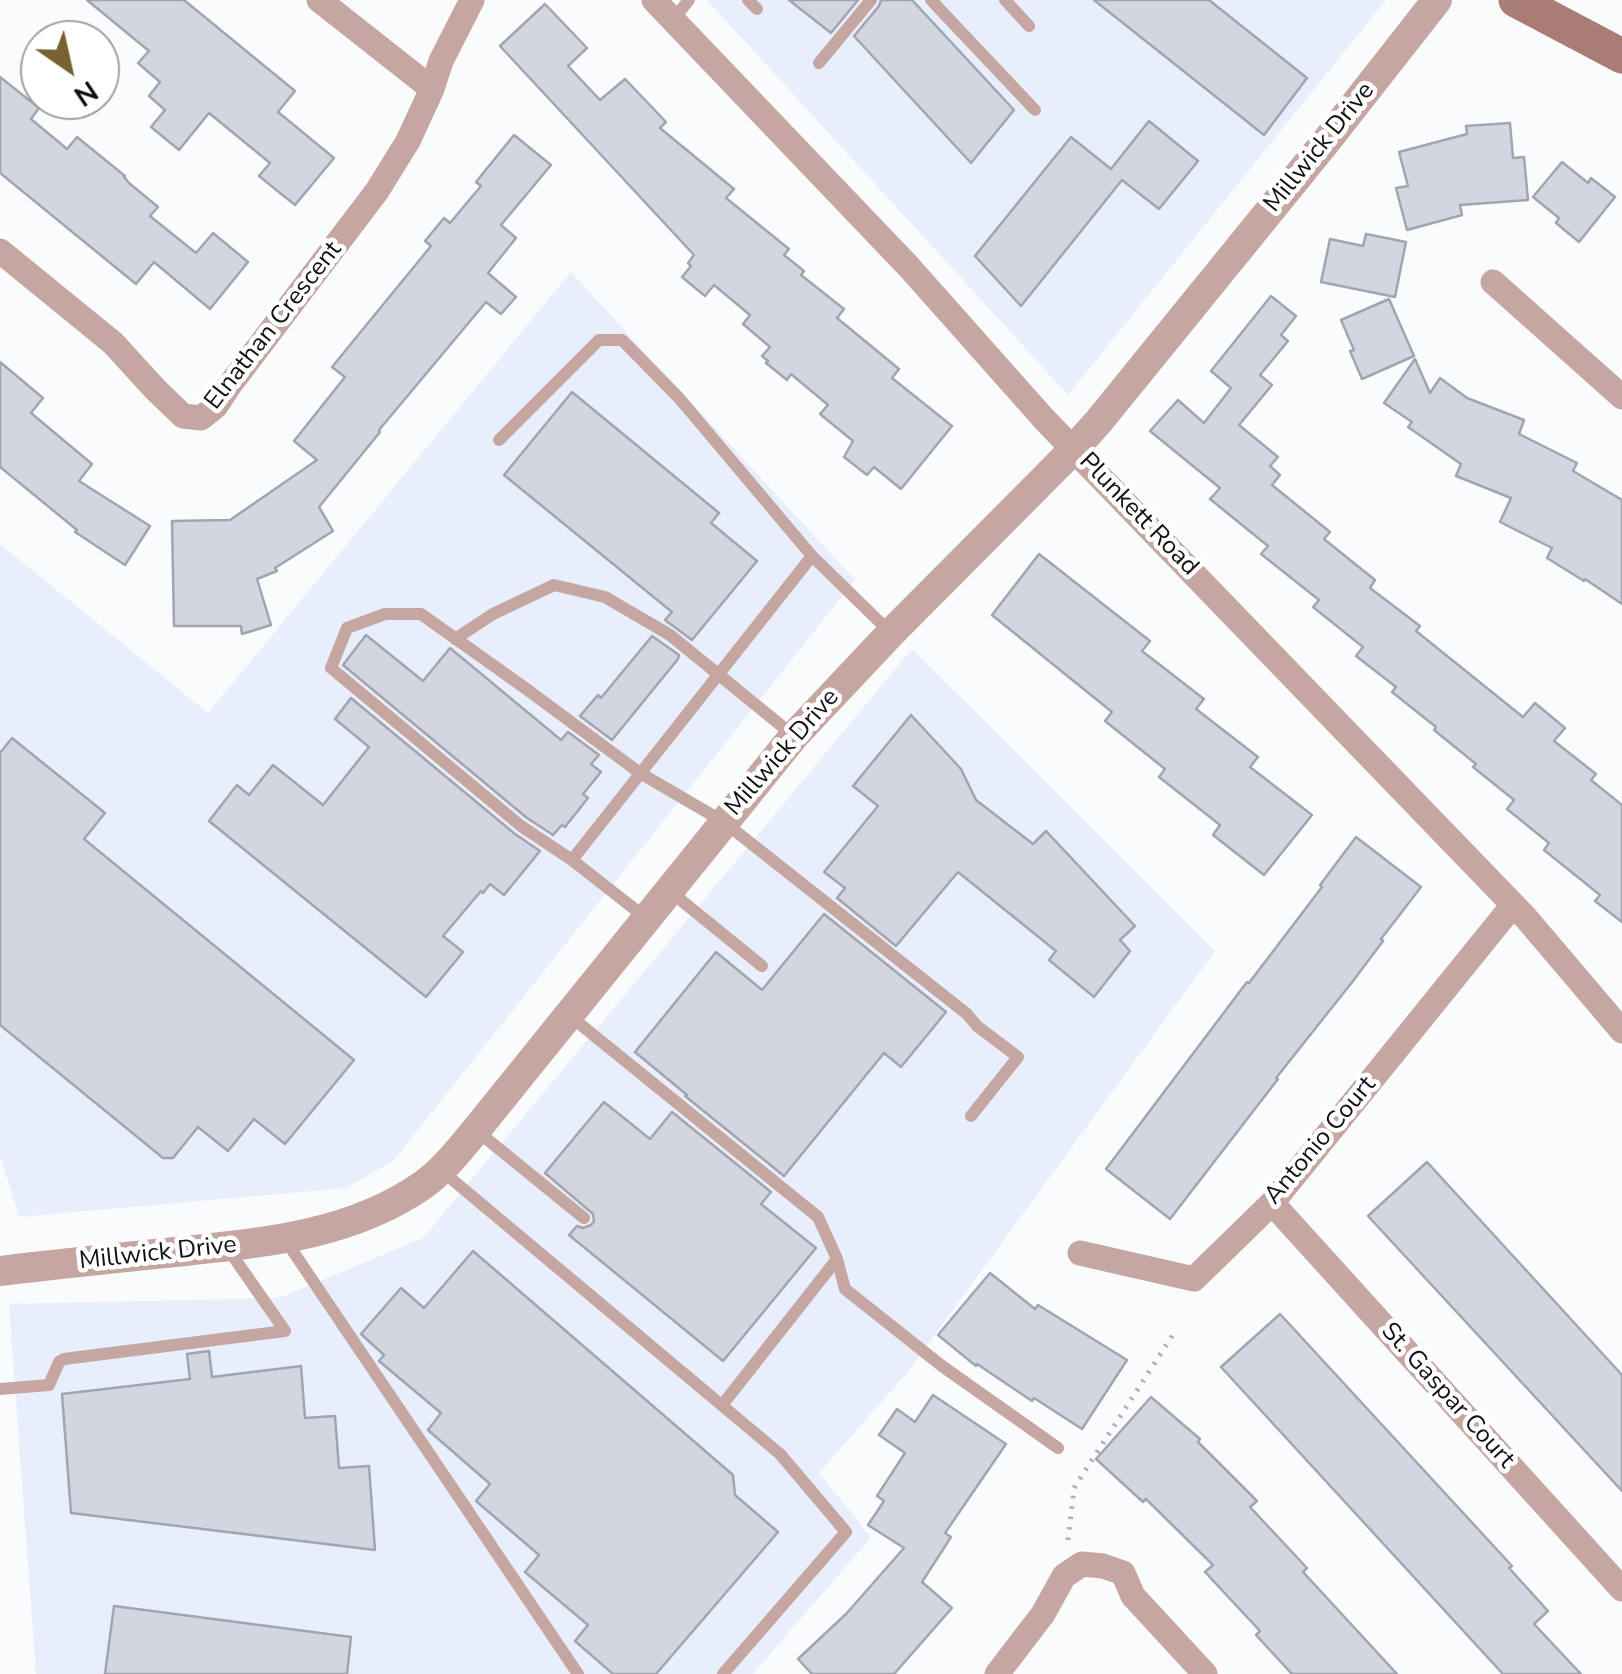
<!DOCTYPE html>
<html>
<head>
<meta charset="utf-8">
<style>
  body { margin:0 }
  #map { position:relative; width:1622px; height:1674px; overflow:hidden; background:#fafbfd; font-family:"Nunito Sans",sans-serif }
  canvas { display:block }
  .north { position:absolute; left:20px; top:20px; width:100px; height:100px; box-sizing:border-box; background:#fff; border:2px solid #a0a0a2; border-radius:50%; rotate:146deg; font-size:28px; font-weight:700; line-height:40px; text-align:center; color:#111216 }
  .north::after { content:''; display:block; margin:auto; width:35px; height:45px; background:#776332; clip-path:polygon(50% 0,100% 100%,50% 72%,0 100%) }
</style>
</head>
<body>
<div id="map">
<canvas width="1622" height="1674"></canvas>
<div class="north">N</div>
</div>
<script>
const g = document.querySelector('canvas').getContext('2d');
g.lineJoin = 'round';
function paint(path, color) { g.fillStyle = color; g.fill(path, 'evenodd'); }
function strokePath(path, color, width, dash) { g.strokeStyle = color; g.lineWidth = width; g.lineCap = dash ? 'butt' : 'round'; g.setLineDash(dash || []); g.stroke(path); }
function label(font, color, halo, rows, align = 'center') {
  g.font = font + ' "Nunito Sans",sans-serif'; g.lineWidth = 9; g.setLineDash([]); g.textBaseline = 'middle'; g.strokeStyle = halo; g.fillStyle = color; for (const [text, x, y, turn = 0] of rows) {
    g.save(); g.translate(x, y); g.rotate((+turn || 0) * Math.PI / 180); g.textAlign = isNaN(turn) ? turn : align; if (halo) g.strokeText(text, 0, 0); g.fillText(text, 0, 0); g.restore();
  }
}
const built = new Path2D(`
  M707,0H1386L1068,395Z
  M571,272L855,580L393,1161L346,1188L19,1217L0,1155V544L208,713Z
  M912,649L1215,951L906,1374L819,1473L871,1537L753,1674H36L9,1304L279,1298L423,1238Z`);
const building = new Path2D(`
  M87,0H184L295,91L278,112L334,158L295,205L259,176L270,163L209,113L179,150L151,127L165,110L149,96L160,82L138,63L149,51Z
  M789,0H858L831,33Z
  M881,0H912L1014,110L971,163L854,36L879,6Z
  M1094,0H1209L1307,78L1264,135Z
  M545,4L587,48L568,66L600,100L625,79L666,122L660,128L734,189L726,198L789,249L784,255L804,271L801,275L844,309L837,318L899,369L892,378L952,426L901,489L874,467L867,475L844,457L853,441L820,414L828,405L791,374L787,380L766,363L768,361L762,356L770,347L743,324L750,315L714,285L705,296L682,277L691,266L688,263L694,255L500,46Z
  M0,77L39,108L31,119L67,149L77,137L125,176L124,177L129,183L158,207L150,216L196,253L213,233L248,262L210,309L154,262L136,284L0,173Z
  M1149,121L1198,161L1159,209L1122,180L1021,306L975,256L1071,137L1111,169Z
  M1510,123L1513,158L1524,157L1528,200L1460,205L1462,215L1407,230L1396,188L1408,186L1399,152L1467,134L1466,126Z
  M514,135L551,165L501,225L516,238L488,273L516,297L501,314L486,302L379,430L380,432L319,507L333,531L275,568L277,571L257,579L271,625L242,634L241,626H174L172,521L230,520L317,460L294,441L345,377L332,367L431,246L425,241L444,218L450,223L481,186L476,182Z
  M1562,162L1588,183L1591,178L1615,197L1579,242L1556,223L1559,218L1533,197Z
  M1366,234L1406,242L1395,297L1321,282L1330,239L1363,246Z
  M1271,296L1296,316L1281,335L1288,341L1260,375L1272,385L1239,425L1278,457L1270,466L1280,475L1272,485L1330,532L1324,539L1375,580L1370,588L1420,626L1416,631L1523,717L1535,703L1565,728L1554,741L1596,774L1591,780L1622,805V922L1595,901L1600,895L1544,850L1549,843L1507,809L1514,800L1473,767L1476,764L1434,730L1436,727L1392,692L1396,687L1356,656L1363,647L1313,607L1319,600L1261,554L1268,546L1210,499L1220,488L1150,431L1178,400L1204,423L1231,388L1211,371Z
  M1389,299L1414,356L1362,379L1350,351L1354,350L1341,320Z
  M1415,359L1430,393L1440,378L1467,398L1524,420L1519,434L1577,463L1573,471L1622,500V604L1585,579L1584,581L1547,558L1552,548L1500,522L1511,498L1456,476L1461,464L1408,427L1412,422L1384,403Z
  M0,362L43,398L31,413L92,464L79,481L150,526L125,565L75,532L77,530L0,467Z
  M572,392L719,513L711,523L757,561L692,640L665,620L672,612L504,475Z
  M1039,554L1150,641L1142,651L1204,699L1196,709L1258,757L1250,767L1312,815L1264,875L1213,835L1220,825L1159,777L1165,769L1105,721L1112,712L992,615Z
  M366,635L423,681L450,648L561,740L568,732L599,755L591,764L601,772L583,794L588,798L565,827L562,825L553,835L527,818L343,665Z
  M652,636L679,655L678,659L612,740L580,716L598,695L601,698Z
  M351,698L515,834L540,851L504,895L490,884L483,893L481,891L443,936L463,952L426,997L209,821L237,785L249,795L273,765L323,805L369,747L335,719Z
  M911,715L961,769L976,800L1033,844L1046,831L1135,926L1120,940L1130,951L1094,997L1049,960L1056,951L958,872L896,946L837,898L845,888L824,872L878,806L853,786Z
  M12,738L105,813L84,839L354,1060L285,1144L254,1119L228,1151L198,1127L173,1158H163L0,1025V753Z
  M1356,837L1421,887L1381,939L1383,941L1353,981L1276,1078L1278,1079L1170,1219L1106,1169L1247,982L1249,983L1322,887L1320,885Z
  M824,914L946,1012L901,1067L884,1053L784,1176L685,1096L687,1095L635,1052L716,952L762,990Z
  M604,1102L650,1139L672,1112L771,1192L761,1204L816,1248L723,1361L569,1235L577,1226L583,1228L591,1225L594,1221L593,1214L545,1173Z
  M1427,1162L1622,1375V1491L1368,1216Z
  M473,1251L733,1475L735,1495L778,1532L656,1674H613L575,1641L588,1625L525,1572L539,1555L476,1501L490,1484L428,1430L441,1413L379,1361L384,1355L361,1334L401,1288L424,1308Z
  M990,1273L1035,1309L1038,1305L1127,1360L1082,1429L1034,1398L1032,1401L977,1364L976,1366L938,1335Z
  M1280,1314L1512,1566L1509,1568L1548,1611L1534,1624L1581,1674H1503L1221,1367Z
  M209,1351L212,1377L301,1366L305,1418L335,1416L339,1468L369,1466L375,1550L71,1513L62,1394L190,1379L187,1354Z
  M933,1395L1006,1444L945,1533L951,1537L922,1582L952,1608L894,1674H812L798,1659L846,1614L904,1548L868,1525L884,1501L877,1496L905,1453L879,1435L897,1409L915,1422Z
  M1151,1397L1200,1439L1198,1442L1257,1501L1250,1507L1307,1568L1303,1572L1397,1674H1292L1256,1635L1260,1631L1205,1572L1213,1565L1146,1499L1143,1502L1096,1459Z
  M114,1606L351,1637L347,1674H105Z`);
const path = new Path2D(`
  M1068,1540L1074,1488L1174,1333`);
const service = new Path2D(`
  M748,0L757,9
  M931,0L1035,110
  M1005,0L1029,26
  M673,20L689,0
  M819,63L871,0
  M499,440L599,340H622L679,398L812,556
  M455,639L493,614L554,585L605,597L670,635L794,736
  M572,860L521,826L331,668L347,628L385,614H421L525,688L640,773L724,822L967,1014L977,1026L1018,1057L971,1116
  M671,892L762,966
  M646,918L572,860L812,556L891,633
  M570,1016L818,1217L837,1259L845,1289L942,1366L1058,1448
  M477,1131L584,1218
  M442,1171L780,1454L846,1532L723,1674
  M286,1241L578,1674
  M0,1389L49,1385L59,1362L64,1359L285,1331L228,1249
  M723,1404L837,1259`);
const minor = new Path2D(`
  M319,0L432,89
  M654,0L909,267L1044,419L1526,918L1622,1031
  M0,251L113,343L155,389L183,416L201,418L216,406L229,386L377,191L408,141L432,89L441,61L472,0
  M1493,282L1622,397
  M1272,1203L1622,1589
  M1080,1253L1194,1279L1272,1203L1513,905
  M997,1674L1043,1614L1064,1576L1082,1564L1103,1566L1123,1573L1133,1596L1205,1674`);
const tertiary = new Path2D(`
  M0,1271C58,1264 117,1258 175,1252C261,1243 350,1236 423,1185C444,1170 460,1149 476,1130L794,736L891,633L1074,449L1099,421L1328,139L1437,0`);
const secondary = new Path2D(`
  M1516,0L1622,56`);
const streetNames = [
  ["Millwick Drive",1320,148,-51],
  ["Elnathan Crescent",274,326,-52],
  ["Plunkett Road",1138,515,46],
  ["Millwick Drive",783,753,-49],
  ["Antonio Court",1321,1141,-50],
  ["Millwick Drive",158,1254,-6],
  ["St. Gaspar Court",1447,1396,48]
];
paint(built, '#e9eefc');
paint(building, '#d2d6e1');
strokePath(building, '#a1a5af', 2.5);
strokePath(path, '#afb0b2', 5, [2.5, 8]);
strokePath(service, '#c5a6a0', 12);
strokePath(minor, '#c5a6a0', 25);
strokePath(tertiary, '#c5a6a0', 30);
strokePath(secondary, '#a97c75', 35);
label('25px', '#111216', '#fff', streetNames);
</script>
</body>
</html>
